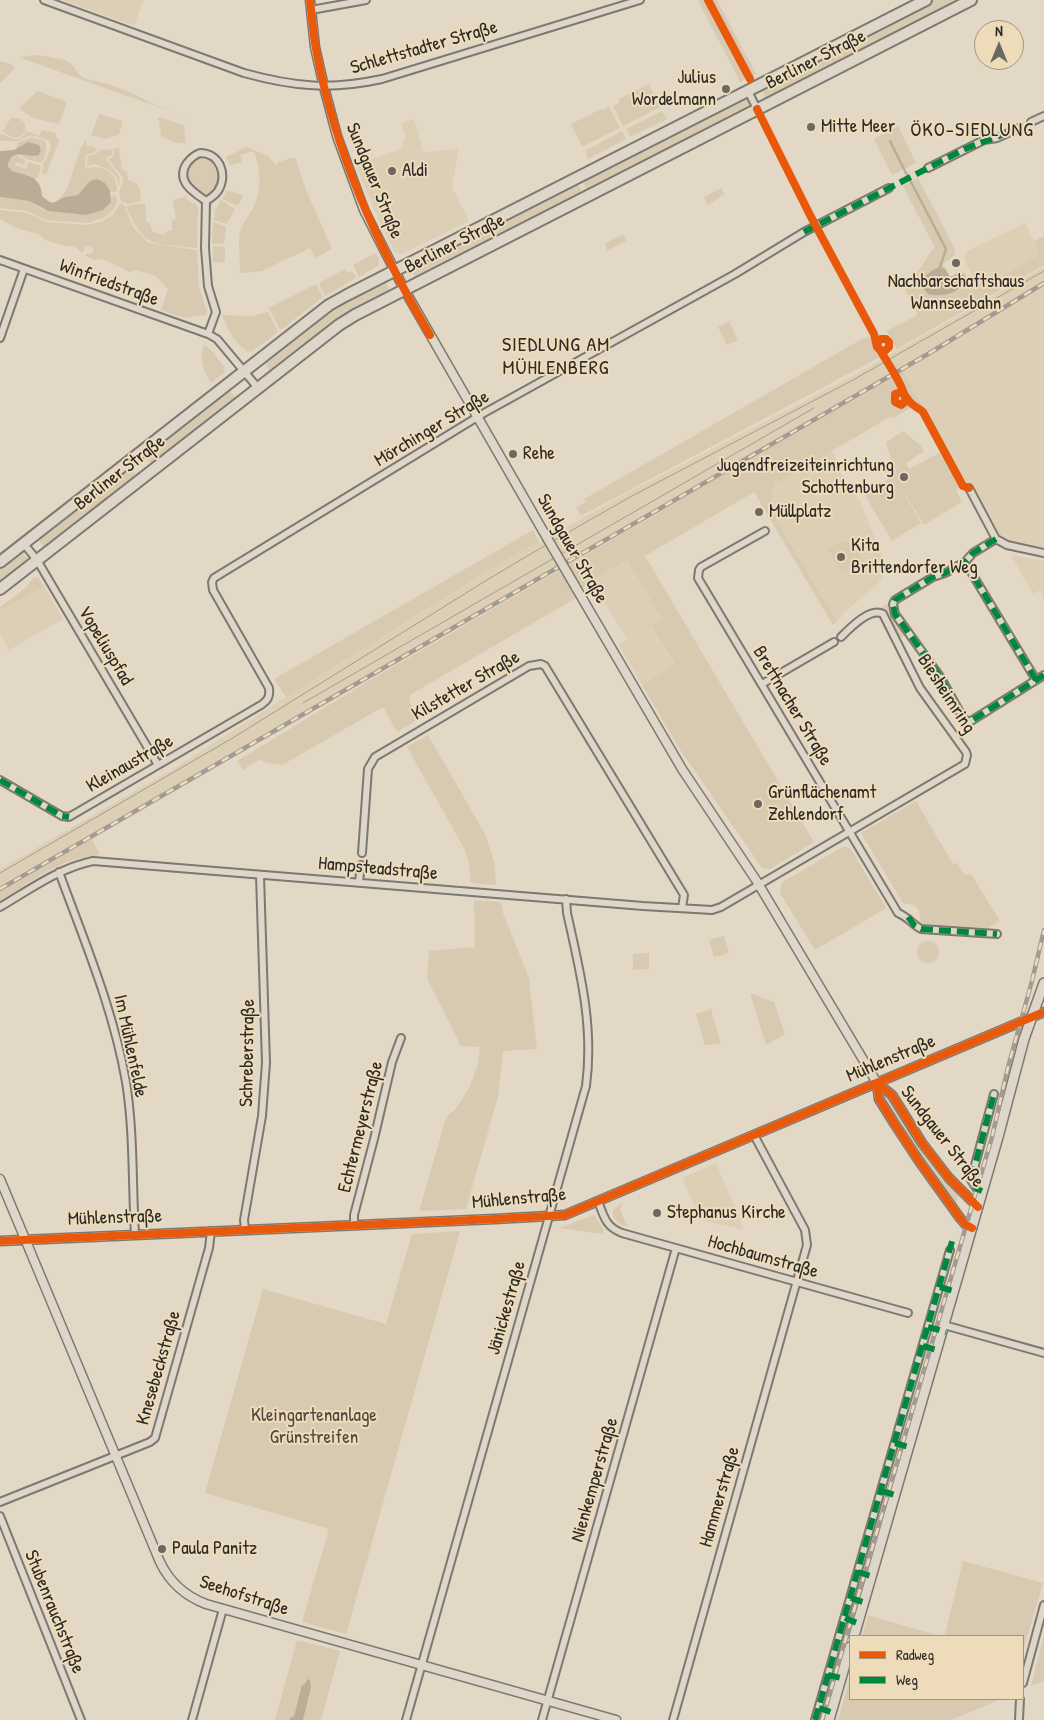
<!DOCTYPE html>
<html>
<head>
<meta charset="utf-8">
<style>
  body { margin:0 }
  #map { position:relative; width:1044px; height:1720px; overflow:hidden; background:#e2d8c5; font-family:"Patrick Hand",sans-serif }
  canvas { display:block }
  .legend { position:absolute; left:849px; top:1635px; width:175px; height:65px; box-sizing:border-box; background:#eedbb9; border:1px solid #a09580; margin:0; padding:6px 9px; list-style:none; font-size:15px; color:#2b2b2b }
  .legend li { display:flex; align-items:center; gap:10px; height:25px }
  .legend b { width:25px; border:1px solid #a09580 }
  .north { position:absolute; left:974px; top:20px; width:50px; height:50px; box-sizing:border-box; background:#eedbb9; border:1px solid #a09580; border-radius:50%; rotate:0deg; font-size:14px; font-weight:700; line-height:20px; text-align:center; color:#2b2b2b }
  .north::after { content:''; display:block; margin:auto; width:18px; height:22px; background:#6b6861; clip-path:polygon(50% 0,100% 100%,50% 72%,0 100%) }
</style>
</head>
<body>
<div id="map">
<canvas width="1044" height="1720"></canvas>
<ul class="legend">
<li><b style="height:6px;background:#e8590c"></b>Radweg</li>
<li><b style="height:6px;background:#00873e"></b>Weg</li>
</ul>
<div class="north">N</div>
</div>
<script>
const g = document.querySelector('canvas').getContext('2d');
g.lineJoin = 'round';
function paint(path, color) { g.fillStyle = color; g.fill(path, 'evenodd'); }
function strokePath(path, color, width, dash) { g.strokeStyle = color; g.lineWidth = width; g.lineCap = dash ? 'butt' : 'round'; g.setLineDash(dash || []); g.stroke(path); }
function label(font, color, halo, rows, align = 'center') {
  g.font = font + ' "Patrick Hand",sans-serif'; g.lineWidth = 4; g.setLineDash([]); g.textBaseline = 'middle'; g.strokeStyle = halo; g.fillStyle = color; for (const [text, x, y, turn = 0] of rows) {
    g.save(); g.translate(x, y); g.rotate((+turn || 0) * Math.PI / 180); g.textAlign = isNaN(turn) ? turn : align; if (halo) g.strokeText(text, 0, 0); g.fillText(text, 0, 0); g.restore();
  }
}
const built = new Path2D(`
  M62,0H144L134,26Z
  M414,119L424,153L459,148L452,187L469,221L400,255L394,251L374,208L356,165L401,149L405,136L401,123Z
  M1025,223L1038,250L1037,256L989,284L975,282L964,259L967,251Z
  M1044,267V552L1000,542L965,484L902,372L0,892V869L173,769L286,697L518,553L539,543L614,500L851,377Z
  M833,450L840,472L847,484L860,501L884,561L882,577L877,585L848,609L837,621L769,507L775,484Z
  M1011,555L1044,561V597L1040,590L1033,594Z
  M627,560L662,619L651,626L675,666L642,685L619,645L627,639L591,581Z
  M35,583L43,584L63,619L9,650L0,635V610Z
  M716,1163L733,1203L744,1230L700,1220L682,1178Z`);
const green = new Path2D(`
  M698,0H717L756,74L740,82Z
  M934,0H954L956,3L767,101L760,88Z
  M39,55L65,60L70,63L83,78L111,85L132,93L155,105L186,117L18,57Z
  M0,61L9,63L15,68L0,84Z
  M649,84L660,107L623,126L613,106L619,103V99Z
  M38,91L67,102L59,124L33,118L19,108Z
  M746,97L750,109L588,192L582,180Z
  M609,107L620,128L582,147L571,124L601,109L603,110Z
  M662,111L667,119L630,137L626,129Z
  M99,114L123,121L119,134L107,139L91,135Z
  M159,117L184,125L186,143H175L161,136L159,120H157Z
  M11,118H19L25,123V132L20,137H13L2,132Z
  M898,126L916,163L892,175L874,139Z
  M42,130L56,133V137L59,140L46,175L42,173L43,163L47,158L51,145L48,140L31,135L18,141H0V134C12,136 18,146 27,131L39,136Z
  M622,131L626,139L588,159L585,151Z
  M32,137L45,141C47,149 47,158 40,163L24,158L19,154L32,156L39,155L41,147L25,144L17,149V143Z
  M85,140L88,147L91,145L97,149L95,152L86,155L85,167C89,168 93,167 98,167C111,169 117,178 117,191L111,192L105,183L97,179L90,181L78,195L69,196L57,202L67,189L81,147H82Z
  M247,147L268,156L277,166L278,162L295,157L306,190L332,249L316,258L310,248L262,271L240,273C240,262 238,242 240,232C243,223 249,215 253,208C263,189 260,169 254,151L240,155L242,162L230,165L226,157Z
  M119,148L122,170L127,171L128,180C141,184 140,188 141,201L128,204L121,201L119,192L123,182L122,176L108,159L114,156L113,149Z
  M101,149L112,150V155L107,157L106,160L120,177L119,186L116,176L109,170L95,164L87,166L88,156L96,154Z
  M16,155L26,161L24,165L16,162L15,165L26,169L28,162L40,165C41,172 40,176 34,179L29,175L11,171L8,162L10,159Z
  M199,155C203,156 208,157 211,159C222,168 219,190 207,195C195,190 179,178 189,164C191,161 196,158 199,155Z
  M918,178L955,249L954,256L943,264L950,277L961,272L965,273L971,284L975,282L989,284L1037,256L1038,250L1034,241L1044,236V265L897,349L887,331L916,316L917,313L904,287L910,284L932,250L935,248L903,186Z
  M577,182L583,194L416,279L411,270L433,259L439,252Z
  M721,188L725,194L708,205L704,197Z
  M227,190L242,195L243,196L238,206L222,199Z
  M115,195L118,200L113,210L107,216L88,223L46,220L27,211L0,208V197L29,201L43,210L75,214Z
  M187,196L186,199L193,204L195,202L198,208L197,248C153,243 145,250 126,206L145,203L146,221L151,225L152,231L163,235L167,231L172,230V220L176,219L173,200Z
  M221,200L235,209L227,224L214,220L215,210Z
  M120,203L124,205L133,227L148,243L197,250L199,287L207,312L206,315L184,318L161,310L168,289L157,277L147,273L136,270L129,272L112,263L101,259L93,260L86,256V254L93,253V248L86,246L83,252H80L74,246H65L45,240L38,234L16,228L0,219V210L28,213L46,222L85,225L101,222L113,215Z
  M213,222L226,227L224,244H212Z
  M623,234L626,241L607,251L605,244Z
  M213,246L225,247V262L213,263Z
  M376,253L379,260L378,266L359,277L353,265Z
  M345,269L348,273L352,271L356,278L325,296L319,283Z
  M385,281L391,292L270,374L265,361L334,308Z
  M316,284L323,297L282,329H280L269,308Z
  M268,312L278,332L251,352C239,351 225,325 222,315L253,316Z
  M729,321L738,340L727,345L718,327Z
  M869,337L880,357L581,516L576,507L586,502L584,499L862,339Z
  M204,344L211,350L225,368L224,373L211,383C203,370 199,360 204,344Z
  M903,371L965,484L956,490L962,502L924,525L895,477L921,523L892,541L864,494L893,476L891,467L893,466L886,442L903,431L920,445L924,451L906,463L909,469L941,452L919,413L912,407L893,418L890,417L775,484L769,507L837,621L833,625L754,492L645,556L814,842L770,869L762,868L679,748L642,685L675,665L651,625L662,619L627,560L586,584L576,598L410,695L409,700L419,719L397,732L383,707L282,765L266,763L261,759L243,770L237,761L367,682Z
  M229,390L237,400L152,465L144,455Z
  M130,467L138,477L46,548L36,539Z
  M533,530L539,543L518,553L475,579L286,697L274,679Z
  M854,541C863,546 859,556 857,564L841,572L828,549L837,543Z
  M20,551L28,559V562L0,584V567Z
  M34,577L39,578L43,587L0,610V607L24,589Z
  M890,602C889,615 899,626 907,635L899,639L885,613L878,610Z
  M428,735L485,834L494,861L496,885L471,883L468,860L465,850L407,747Z
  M916,801L953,864L956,863L963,873L966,875L971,874L1000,921L988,928L921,924L919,910L914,905L903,903L861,833Z
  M92,839L100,855C64,856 30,882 0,901V892Z
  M842,847H846L851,849L886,908L815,950L780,893V887L783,882Z
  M474,900L501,902L503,913L529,978L537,1049L503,1051L498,1097L466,1209L419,1211L446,1118L458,1106L470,1086L478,1064L480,1047L461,1046L427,979L429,951L475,947Z
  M724,936L729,953L714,957L709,940Z
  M917 952a11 11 0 1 1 22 0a11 11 0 1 1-22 0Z
  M649,953V969L633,970V954Z
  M750,993L774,1002L785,1034L766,1045Z
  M711,1009L721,1044L705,1045L696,1014Z
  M886,1096L925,1156L958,1195L956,1204L922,1156L884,1097Z
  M623,1202L620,1209L626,1224L631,1227L619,1224L613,1217V1210Z
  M594,1215L603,1229V1234L559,1228Z
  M460,1231L346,1634L302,1622L329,1529L205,1493L263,1289L386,1324L412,1234Z
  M963,1561L1043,1583L1023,1651V1636H940L945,1634Z
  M868,1615L939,1636H862Z
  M1044,1635V1681L1031,1686Z
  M297,1640L340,1651L321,1720H275Z
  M850,1677V1699H1001L951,1720H838Z`);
const water = new Path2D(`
  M28,142L39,145L41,149L39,155C30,159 10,146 8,166L12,171C27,176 41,175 42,196C54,207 53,202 65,197C69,196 74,196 78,195L90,181L97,179L105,183L110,190L111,202L103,210L86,215L48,211L29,201L0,197V151L14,150Z
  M940,267L945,269L950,277L960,272L967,278L968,281L964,282C956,295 942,297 928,294L920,285C923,277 932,269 940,267Z
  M308,1679L310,1680L311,1687L303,1720H290V1718L294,1716L302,1685L305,1684Z`);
const stream = new Path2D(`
  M890,141L907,175
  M910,180L946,249L940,267`);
const minorTunnel = new Path2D(`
  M1019,128L1031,122`);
const minor = new Path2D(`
  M44,0L244,73C295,87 331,90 382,79L640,0
  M311,10L366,0
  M748,91L757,109
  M1031,122L1044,116
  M200,153C220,153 228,175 218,191C215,195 211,198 206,201C193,192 175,181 187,163C191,158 194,155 200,153Z
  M928,168L984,140L997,138L1019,128
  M206,201L205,248L208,286L216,312L208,334
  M0,260L208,334L217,339L258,388
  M0,338L24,269
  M969,488L996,539L1007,545L1044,553
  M765,531L701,567L699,570L698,578L898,913C908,917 912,924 921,929L997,934
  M996,539L973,553L965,562L945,573L933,577L895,600L893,604L895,614L941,678L963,718L967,721H971L1044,675
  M24,544L37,560L158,765
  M965,562L1036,680
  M762,684L834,642
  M0,780L62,816L69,817L261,705C268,700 270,697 269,688L213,590L212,582L214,578L484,413L735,274L804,232L889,188
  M362,853L368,769L375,757L529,666L541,664L545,666L684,895L682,908
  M59,872C85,943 113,1008 126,1082C134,1132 132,1184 135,1234
  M359,882L361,865
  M0,907C29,890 59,868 93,861L643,906L712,910L721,907L965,764L967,755L966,752L920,688L883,614C870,607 850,628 841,637
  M982,1191L977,1189L971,1180L994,1094
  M598,1201C604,1217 606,1227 622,1233L908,1313
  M354,1225V1215L374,1139L392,1062L401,1038
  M245,1229L244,1220L262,1116L266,1063L260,875
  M944,1325L1044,1353
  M0,1502L150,1442L155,1438L209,1248L211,1231
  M0,1516L81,1720
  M1023,1683L1044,1605
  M192,1720L223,1609
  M406,1720L586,1086C594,1026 580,971 567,913L566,899
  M542,1720L676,1248
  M673,1720L807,1245L805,1230L754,1135
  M815,1720L950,1250
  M1019,1720L1020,1699`);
const tertiary = new Path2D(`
  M310,0L315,47L324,87L337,136L364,210L404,289L543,531
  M575,586L682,769L756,880L877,1083L892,1095L922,1143L949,1178L978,1207
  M877,1083L879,1099L894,1123L919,1161L960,1218L966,1225L972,1228
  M0,1179L160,1562C170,1583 185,1596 206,1604L616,1720
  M0,1241L495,1219L565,1215L1044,1012`);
const secondary = new Path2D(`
  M854,1636L998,1137L1024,1039L1044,983
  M829,1720L850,1647`);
const primary = new Path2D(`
  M0,562L329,305L347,295L926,0
  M0,589L339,325L355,315L971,0`);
const tram = new Path2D(`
  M303,703L814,408
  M0,873L231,739L487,580L534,552L630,497L853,380L1044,271`);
const rail = new Path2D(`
  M0,889L928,354L1044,283
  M822,1720L992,1137L1008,1067L1032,981L1044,930`);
const tertiaryBridge = new Path2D(`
  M543,531L575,586`);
const quiet = new Path2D(`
  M804,232L963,150C980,142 997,138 1014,130
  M996,539L973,553L965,562L945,573L933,577L895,600L893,604L895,614L941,678L963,718L967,721H971L1044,675
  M965,562L1036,680
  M0,780L62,816L69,817
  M908,917L914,925L921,929L997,934
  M982,1191L977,1189L971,1180L994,1094
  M940,1287L954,1291
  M928,1327L946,1332
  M923,1346L937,1350
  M895,1443L909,1447
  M882,1491L895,1495
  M858,1572L871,1576
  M851,1598L863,1602
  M845,1618L857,1623
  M828,1675L841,1678
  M819,1708L831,1712
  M815,1720L953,1238`);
const cycleway = new Path2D(`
  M310,0C312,16 313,33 316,49C335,152 377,245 430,335
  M708,0L750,79
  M757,109L811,217L874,334L877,347L880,350L885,351L889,347V342L886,339H881L877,343L878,347C884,357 908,392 905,402L901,405L895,402V394C906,389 905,399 912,404C915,407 919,408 923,412L963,486L969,488
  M877,1083L879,1099L894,1123L919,1161L960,1218L966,1225L972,1228
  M877,1083L892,1095L922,1143L949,1178L978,1207
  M0,1241L495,1219L565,1215L1044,1012`);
const markers = [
  [726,89,5,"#6b6861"],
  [811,127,5,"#6b6861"],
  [392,171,5,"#6b6861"],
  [956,263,5,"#6b6861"],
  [513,454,5,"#6b6861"],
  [904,477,5,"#6b6861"],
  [759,512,5,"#6b6861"],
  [841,557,5,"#6b6861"],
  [758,804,5,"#6b6861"],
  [657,1213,5,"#6b6861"],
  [162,1549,5,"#6b6861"]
];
const streetNames = [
  ["Schlettstadter Straße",424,48,-16],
  ["Berliner Straße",816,60,-27],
  ["Sundgauer Straße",374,181,68],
  ["Berliner Straße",455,244,-27],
  ["Winfriedstraße",109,283,20],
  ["Mörchinger Straße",432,429,-31],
  ["Berliner Straße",120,473,-38],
  ["Sundgauer Straße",572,549,60],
  ["Vopeliuspfad",105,646,59],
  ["Kilstetter Straße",466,686,-30],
  ["Biesheimring",946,694,57],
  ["Brettnacher Straße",792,706,59],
  ["Kleinaustraße",130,764,-30],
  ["Hampsteadstraße",378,869,5],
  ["Im Mühlenfelde",130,1046,78],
  ["Schreberstraße",248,1053,-89],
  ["Mühlenstraße",891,1059,-23],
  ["Echtermeyerstraße",361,1127,-76],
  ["Sundgauer Straße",942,1137,52],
  ["Mühlenstraße",519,1199,-5],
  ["Mühlenstraße",115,1218,-2],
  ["Hochbaumstraße",763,1257,16],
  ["Jänickestraße",507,1308,-74],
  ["Knesebeckstraße",159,1368,-74],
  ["Nienkemperstraße",595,1480,-74],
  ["Hammerstraße",720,1497,-74],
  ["Seehofstraße",244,1596,18],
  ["Stubenrauchstraße",54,1612,68]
];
const poiNames = [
  ["Julius",716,78,"right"],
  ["Wordelmann",716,100,"right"],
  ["Mitte Meer",821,127],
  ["Aldi",402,171],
  ["Nachbarschaftshaus",956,282,"center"],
  ["Wannseebahn",956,304,"center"],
  ["Rehe",523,454],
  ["Jugendfreizeiteinrichtung",894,466,"right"],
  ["Schottenburg",894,488,"right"],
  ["Müllplatz",769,512],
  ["Kita",851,546],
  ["Brittendorfer Weg",851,568],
  ["Grünflächenamt",768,793],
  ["Zehlendorf",768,815],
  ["Stephanus Kirche",667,1213],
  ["Paula Panitz",172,1549]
];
const parkNames = [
  ["Kleingartenanlage",314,1416],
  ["Grünstreifen",314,1438]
];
const neighbourhoodNames = [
  ["ÖKO-SIEDLUNG",972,131],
  ["SIEDLUNG AM",556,346],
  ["MÜHLENBERG",556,369]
];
paint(built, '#dccfb5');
paint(green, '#d8cab1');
paint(water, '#b9ad98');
strokePath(stream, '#b9ad98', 2.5);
strokePath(minorTunnel, '#bdb5a6', 6, [6, 3]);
strokePath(minor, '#7d7970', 10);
strokePath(tertiary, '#7d7970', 11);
strokePath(secondary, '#7d7970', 12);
strokePath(primary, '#7d7970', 14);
strokePath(minor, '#ded6c9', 6);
strokePath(tertiary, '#ded6c9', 8);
strokePath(secondary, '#ded6c9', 9);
strokePath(primary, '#ded6c9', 10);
strokePath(tram, '#a19c93', 1);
strokePath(rail, '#a19c93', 4.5);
strokePath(rail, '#eedbb9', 2.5, [8]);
strokePath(tertiaryBridge, '#7d7970', 11, []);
strokePath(tertiaryBridge, '#ded6c9', 8);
strokePath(quiet, '#00873e', 6, [12, 6]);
strokePath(cycleway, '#e8590c', 8);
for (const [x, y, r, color] of markers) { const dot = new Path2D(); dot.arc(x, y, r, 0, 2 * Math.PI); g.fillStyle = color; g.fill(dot); strokePath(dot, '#eedbb9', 2); }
label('19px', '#2b2b2b', '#eedbb9', streetNames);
label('19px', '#2b2b2b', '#eedbb9', poiNames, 'left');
label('19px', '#4c4943', '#eedbb9', parkNames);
g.letterSpacing = '1px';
label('20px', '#2b2b2b', '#eedbb9', neighbourhoodNames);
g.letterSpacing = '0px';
</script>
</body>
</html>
